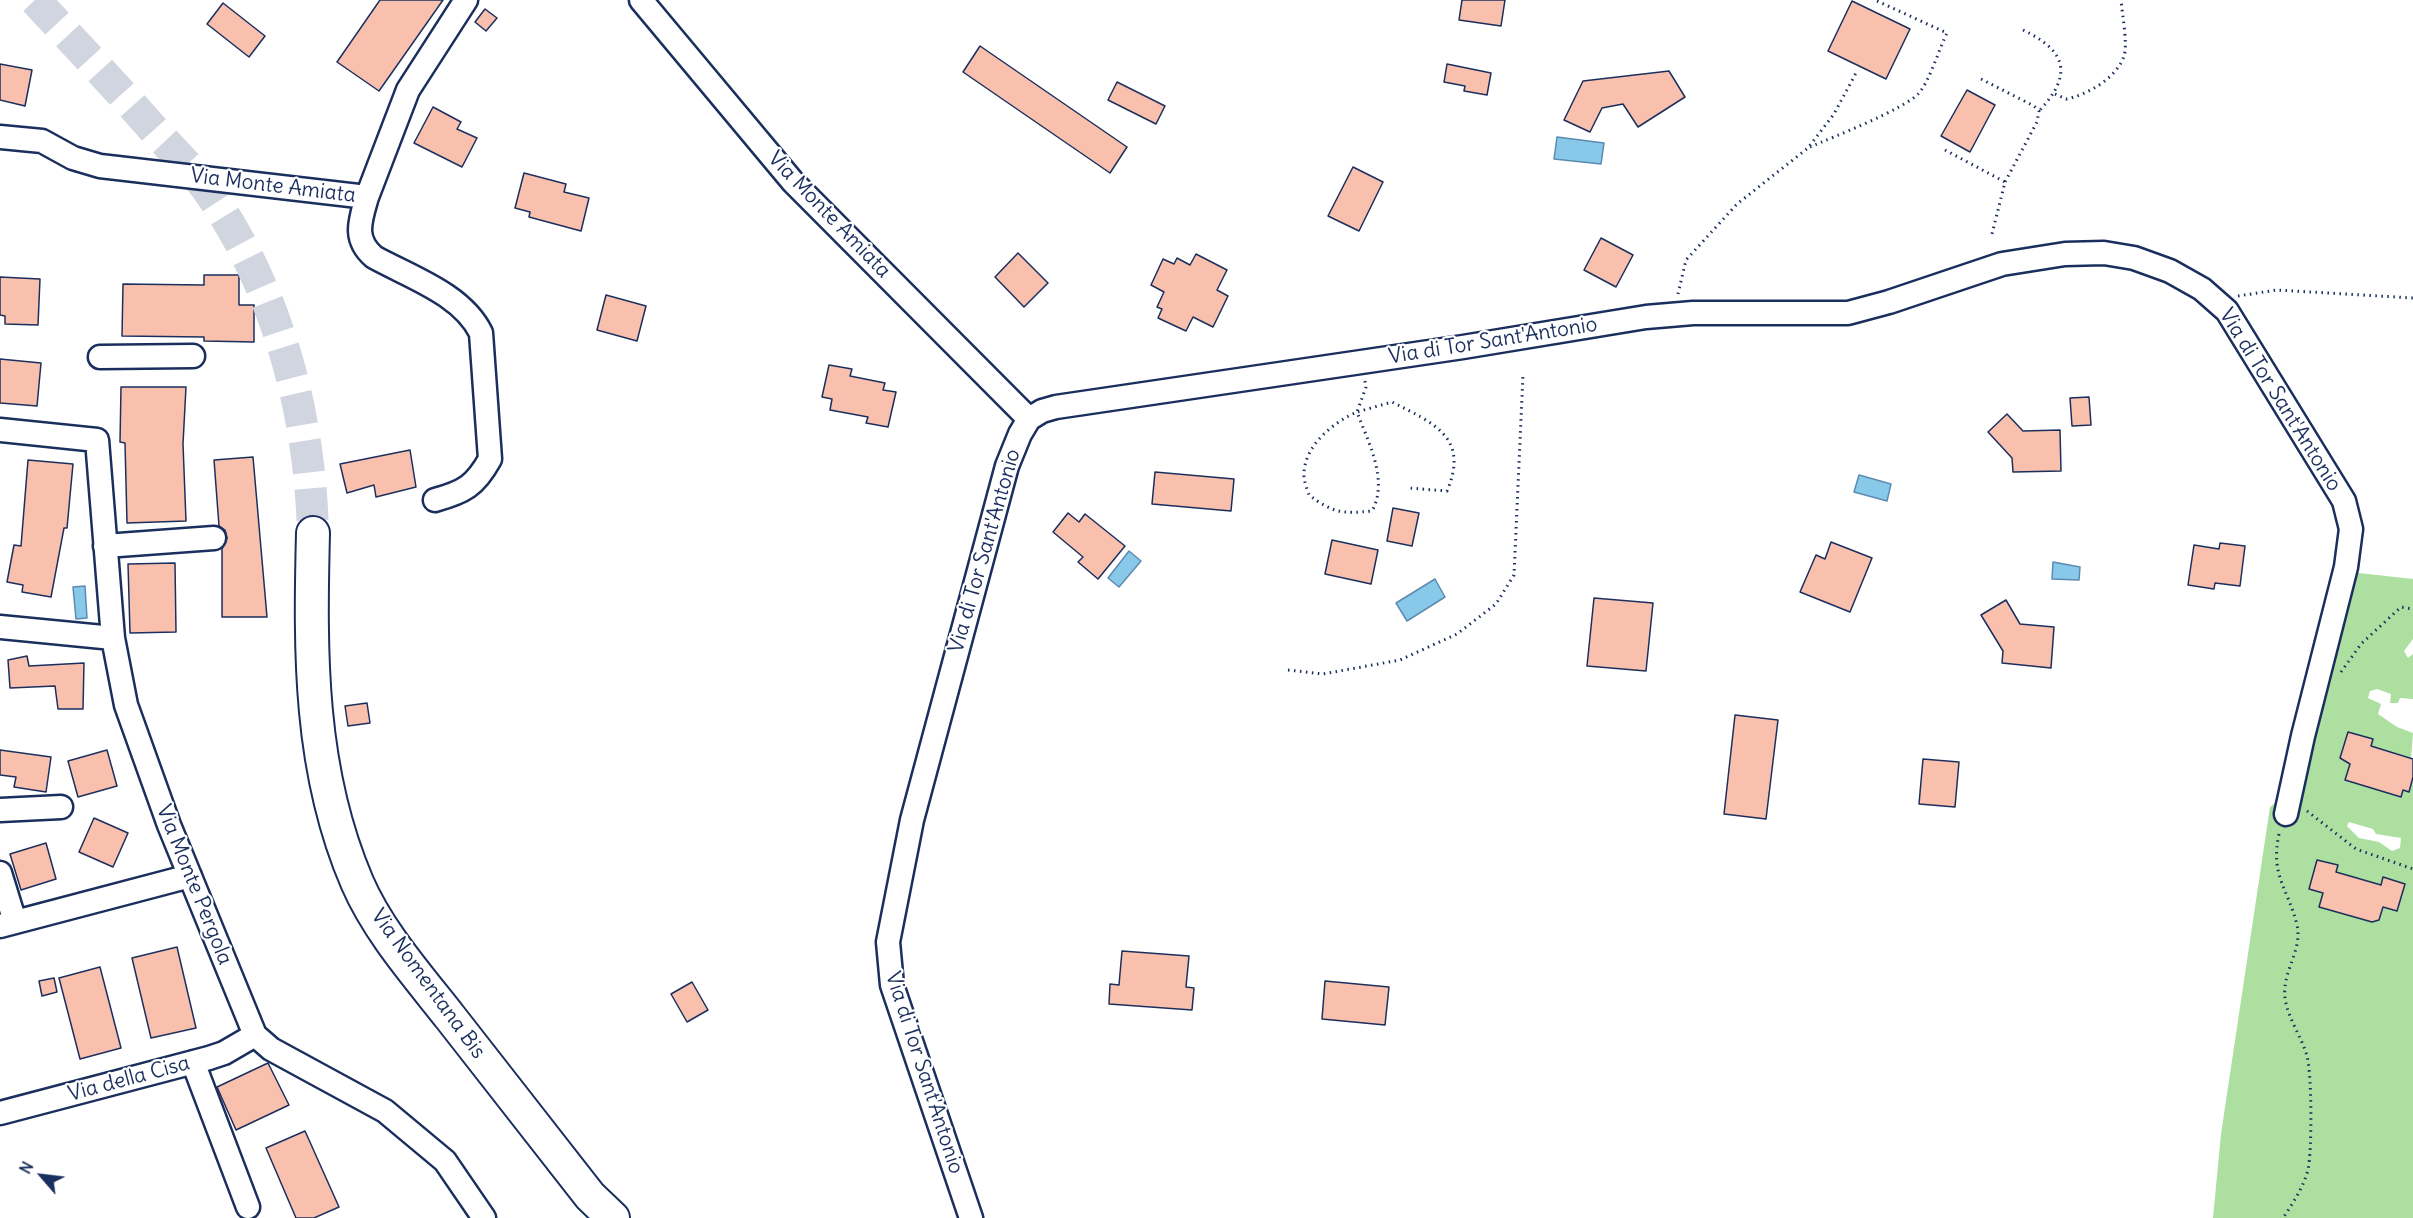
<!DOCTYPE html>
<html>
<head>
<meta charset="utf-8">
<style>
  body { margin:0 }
  #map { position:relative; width:2413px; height:1218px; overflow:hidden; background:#fff; font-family:Delius,sans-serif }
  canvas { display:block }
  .north { position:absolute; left:12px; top:1146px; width:60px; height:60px; -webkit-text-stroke:4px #fff; paint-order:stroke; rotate:298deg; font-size:16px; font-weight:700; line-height:24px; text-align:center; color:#1b2f5e }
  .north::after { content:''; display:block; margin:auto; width:21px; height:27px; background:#1b2f5e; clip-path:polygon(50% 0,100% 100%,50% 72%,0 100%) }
</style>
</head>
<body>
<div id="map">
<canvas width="2413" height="1218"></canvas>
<div class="north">N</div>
</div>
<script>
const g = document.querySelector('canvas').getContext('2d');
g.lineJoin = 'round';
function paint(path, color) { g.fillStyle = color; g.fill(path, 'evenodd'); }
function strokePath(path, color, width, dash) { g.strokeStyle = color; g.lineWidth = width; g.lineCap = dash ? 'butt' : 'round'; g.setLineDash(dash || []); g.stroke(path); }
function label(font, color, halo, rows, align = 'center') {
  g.font = font + ' Delius,sans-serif'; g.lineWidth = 4.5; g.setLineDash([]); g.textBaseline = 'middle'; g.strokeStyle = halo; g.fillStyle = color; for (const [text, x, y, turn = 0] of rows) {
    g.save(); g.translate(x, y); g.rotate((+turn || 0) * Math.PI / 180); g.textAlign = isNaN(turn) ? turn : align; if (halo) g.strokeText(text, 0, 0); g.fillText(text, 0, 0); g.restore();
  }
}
const green = new Path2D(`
  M2350,572L2413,579V639L2404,651L2408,658L2413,654V699L2400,698L2398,703H2390L2391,694L2377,689L2370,691L2368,698L2381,704L2378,714L2397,727L2413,733L2411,759L2371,746L2373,739L2348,732L2340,758L2350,764L2345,780L2401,796L2403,790L2409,792L2413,779V1218H2213L2221,1134L2270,807L2291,791ZM2349,822L2373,829L2376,834L2401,838L2400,848L2392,851L2379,842L2359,838L2347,826Z`);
const water = new Path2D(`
  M1557,137L1604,143L1601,164L1554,159Z
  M1859,475L1891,484L1887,501L1854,492Z
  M1129,551L1141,561L1119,587L1108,578Z
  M2053,562L2080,567L2079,580L2052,579Z
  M1435,579L1445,597L1407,621L1396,603Z
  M85,586L87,618L76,619L73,587Z`);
const building = new Path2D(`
  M380,0H443L379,91L337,62Z
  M1462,0H1505L1501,26L1459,20Z
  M1852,1L1910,29L1886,79L1828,51Z
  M223,3L265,36L249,57L207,24Z
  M485,9L497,18L486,31L475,22Z
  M980,46L1127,147L1110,173L963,72Z
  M0,64L32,70L25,106L0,100Z
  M1447,64L1491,73L1487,95L1464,91L1465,86L1444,82Z
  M1669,71L1685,97L1638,127L1623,104L1602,108L1590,132L1564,120L1583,81Z
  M1117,82L1165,106L1156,124L1108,100Z
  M1967,90L1995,105L1970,152L1941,136Z
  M433,107L461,122L457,129L477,138L462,167L414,143Z
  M1353,167L1383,182L1359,231L1328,216Z
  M524,173L566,184L564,192L589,198L581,231L529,217L530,212L515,208Z
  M1601,238L1633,255L1616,287L1584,270Z
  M1018,253L1048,283L1024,307L995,277Z
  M1196,254L1227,270L1217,290L1228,296L1213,327L1193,317L1186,331L1158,318L1162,309L1157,307L1164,292L1151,285L1163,259L1174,264L1177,258L1190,265Z
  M204,275H239V305H254V342L204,341V337L122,336L123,284L204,285Z
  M0,277L40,279L38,325L5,324V316L0,315Z
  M606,295L646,306L637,341L597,330Z
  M0,359L41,363L37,406L0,403Z
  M829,365L852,369L850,376L885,383L883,390L896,392L888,427L866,423L868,417L830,410L832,399L822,397Z
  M121,387H186L183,444L186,521L127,523L125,443L120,442Z
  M2089,397L2091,425L2072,426L2070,398Z
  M2007,414L2023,431L2060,430L2061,471L2013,472L2012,458L1988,432Z
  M410,450L416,487L376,497L374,485L347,493L340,464Z
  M253,457L267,617H222V549L227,538L225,530L219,526L214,460Z
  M28,460L73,464L67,528H64L51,597L22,592L23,585L7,582L14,545L21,546Z
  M1155,472L1234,479L1231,511L1152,504Z
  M1393,508L1419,513L1412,546L1387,541Z
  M1068,513L1079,522L1085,514L1125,546L1098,579L1078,562L1083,557L1053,532Z
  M1332,540L1378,550L1371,584L1325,574Z
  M1831,542L1872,558L1850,612L1800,592L1816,555L1825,559Z
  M2220,543L2245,546L2240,586L2215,583L2214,589L2188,585L2194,545L2219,549Z
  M175,563L176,632L130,633L128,564Z
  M1594,598L1653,603L1646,671L1587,666Z
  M2006,600L2020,624L2054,627L2051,668L2002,663L2003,651L1981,615Z
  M27,656L29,666L84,663L83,709H58L55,686L10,688L8,660Z
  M367,703L370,723L348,726L345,706Z
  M1735,715L1778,720L1766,819L1724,814Z
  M2348,732L2373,739L2371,746L2413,759V777L2409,792L2403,790L2401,797L2345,780L2350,764L2340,758Z
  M0,750L51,757L46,792L14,787L16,777L0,775Z
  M107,750L117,786L78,797L68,761Z
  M1923,759L1959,762L1955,807L1919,804Z
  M94,818L128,833L113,867L79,852Z
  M46,843L56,879L21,890L10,854Z
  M2317,860L2338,865L2336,872L2381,885L2383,877L2405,884L2397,911L2383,907L2379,920L2372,922L2319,907L2323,893L2309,889Z
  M177,947L196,1028L151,1038L132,958Z
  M1122,951L1189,956L1186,987L1194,988L1192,1010L1109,1004L1110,984L1119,985Z
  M100,967L121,1048L80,1059L59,978Z
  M54,978L57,992L42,996L39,981Z
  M1325,981L1389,987L1385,1025L1322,1019Z
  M692,982L708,1010L687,1022L671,994Z
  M268,1063L289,1105L236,1130L217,1087Z
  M305,1131L339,1207L314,1218H296L266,1148Z`);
const secondaryTunnel = new Path2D(`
  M35,0C76,44 116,87 155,131C172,150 192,169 207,189C277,288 310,413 313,533`);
const path = new Path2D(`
  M2023,30C2067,51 2073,75 2039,111
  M1981,79L2034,106L2039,111L2037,122L2005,182
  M2055,94L2066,99C2087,95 2117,78 2124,56C2128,45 2122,13 2121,0
  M1810,147C1833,137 1905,109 1919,93C1930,80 1939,49 1947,33L1875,0
  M1945,150L2005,182L1991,238
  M1678,294L1686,260L1737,204L1808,148L1834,114L1856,73
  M2238,296L2277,290L2413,298
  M1365,381L1366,387L1357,412C1334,422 1306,444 1304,472C1303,479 1307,489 1309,495C1333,513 1342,514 1372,511C1389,480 1368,442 1357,412L1392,402C1433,423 1470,437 1447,491L1409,488
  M1288,670L1323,674L1400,660L1457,634L1496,604L1514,575L1523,375
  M2341,672L2361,644L2401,607L2413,609
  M2307,811L2356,849L2413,869
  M2279,834C2270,876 2288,888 2297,925C2302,947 2287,966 2285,987C2282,1011 2301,1034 2307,1056C2312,1075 2312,1151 2308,1170C2303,1188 2293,1203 2283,1218`);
const street = new Path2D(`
  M641,0L793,182L1029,419
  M0,137L42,141L73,158L100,166L367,197L408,90L466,0
  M367,197C360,221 353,239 374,257C410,277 462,294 481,333L490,459C475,486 464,492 435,500
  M100,357L193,356
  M0,430L97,440L113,638L126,705L169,825L255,1035L271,1049L385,1111L445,1161L484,1218
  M105,546L214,538
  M0,627L113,638
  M0,810L61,807
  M0,873L15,922
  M0,926L190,876
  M193,1062L248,1207
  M0,1113L209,1058L224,1053L255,1035
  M971,1218L892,985L888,942L912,820L1007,466L1020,434L1029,419L1042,411L1056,407L1463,347L1646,317L1693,313H1848L1889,302L2002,264L2065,254L2104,253L2134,258L2170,271L2202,289L2227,311L2344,501L2351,529L2346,567L2303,736L2286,814`);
const secondary = new Path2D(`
  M313,533C310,653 309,770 357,882C378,931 417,975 450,1017C496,1076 543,1136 590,1196L613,1218`);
const streetNames = [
  ["Via Monte Amiata",273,186,7],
  ["Via Monte Amiata",829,215,46],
  ["Via di Tor Sant'Antonio",1493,341,-9],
  ["Via di Tor Sant'Antonio",2280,400,58],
  ["Via di Tor Sant'Antonio",985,551,-74],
  ["Via Monte Pergola",194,885,68],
  ["Via Nomentana Bis",428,984,54],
  ["Via di Tor Sant'Antonio",924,1073,72],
  ["Via della Cisa",129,1079,-15]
];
paint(green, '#addfa0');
paint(water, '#88c9e9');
strokePath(water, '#5c8bb1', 1.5);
paint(building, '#f9c1ad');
strokePath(building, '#1b2f5e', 1.5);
strokePath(secondaryTunnel, '#d1d5df', 32, [32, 16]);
strokePath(street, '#1b2f5e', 27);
strokePath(secondary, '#1b2f5e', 36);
strokePath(path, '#1b2f5e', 3, [1.5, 4.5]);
strokePath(street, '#fff', 22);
strokePath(secondary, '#fff', 32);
label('21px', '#1b2f5e', '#fff', streetNames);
</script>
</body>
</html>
